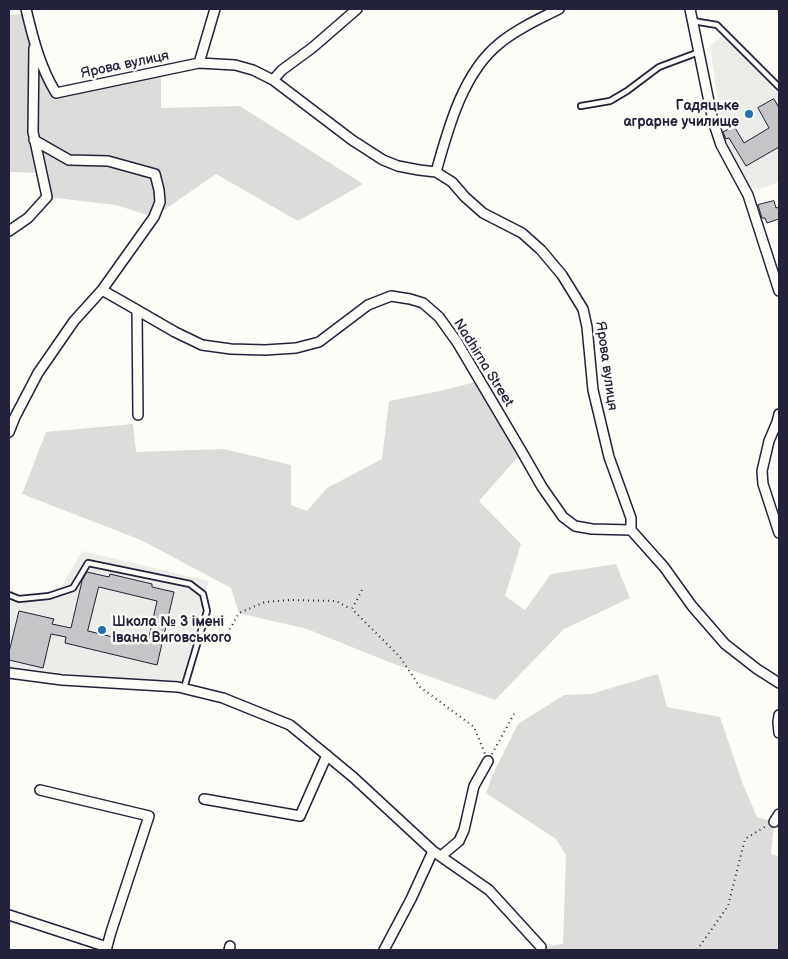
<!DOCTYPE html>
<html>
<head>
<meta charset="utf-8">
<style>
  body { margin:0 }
  #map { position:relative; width:788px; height:959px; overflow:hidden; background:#fdfcf7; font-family:"Balsamiq Sans",sans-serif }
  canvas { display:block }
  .frame { position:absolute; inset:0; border:10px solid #22223b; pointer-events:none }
</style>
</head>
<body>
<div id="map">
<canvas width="788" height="959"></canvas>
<div class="frame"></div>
</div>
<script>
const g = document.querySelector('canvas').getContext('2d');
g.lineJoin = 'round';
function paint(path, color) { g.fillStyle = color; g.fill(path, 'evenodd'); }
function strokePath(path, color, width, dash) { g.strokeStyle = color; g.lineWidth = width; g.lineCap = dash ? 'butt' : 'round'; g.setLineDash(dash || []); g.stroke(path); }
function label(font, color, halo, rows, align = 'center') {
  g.font = font + ' "Balsamiq Sans",sans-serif'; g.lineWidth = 5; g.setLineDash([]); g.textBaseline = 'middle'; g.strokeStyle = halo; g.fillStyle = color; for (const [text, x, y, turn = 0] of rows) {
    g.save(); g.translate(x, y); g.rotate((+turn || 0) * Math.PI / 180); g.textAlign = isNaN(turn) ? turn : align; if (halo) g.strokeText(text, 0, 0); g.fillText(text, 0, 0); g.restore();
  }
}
const built = new Path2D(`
  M723,35L741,53L779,95V182L760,189L751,188L733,155L722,133L710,46Z
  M82,551L209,581L181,683L126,680L9,667V590L21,594L44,593L62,586Z`);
const green = new Path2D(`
  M27,13L56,93L161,71V108L240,106L363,184L298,221L216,174L154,217L116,205L47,197L42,173L9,172V15Z
  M479,381L522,452L479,501L521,544L505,596L525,610L551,574L616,564L630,598L564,629L495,700L389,662L307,629L239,613L231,588L141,540L22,494L46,432L133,424L136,452L224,449L291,465V505L307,511L327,488L382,459L389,401L440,391Z
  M658,674L667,707L720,717L742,782L757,817L774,822L771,854L779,857V950H539L541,947L563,944L566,855L556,839L486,793L492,776L518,724L564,695L591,694Z`);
const building = new Path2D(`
  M774,99L779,108V147L746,166L729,138L726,139L723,132L734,126L744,143L769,128L758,108Z
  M774,201L776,208L779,207V219L767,223L765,218H762L758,205Z
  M87,572L109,577L110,574L152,584V587L174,592L157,665L65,643L66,637L51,634L43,668L9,660V652L19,611L54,619L52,624L71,628L82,581ZM99,587L157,601L149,637L144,636L142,644L88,631Z`);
const path = new Path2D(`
  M362,590L352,609L400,657L420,687L474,727L485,754
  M207,637L223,641L239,613L265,602L290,600L336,601L351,609
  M492,754L515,712
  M697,950L728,906L745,839L766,826`);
const service = new Path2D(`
  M693,21L717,25L779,87
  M581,106L610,101L627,91L659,67L699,52
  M9,595L19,599L49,596L73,588L88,563L190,584L203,594L207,611L184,688`);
const minor = new Path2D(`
  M26,9C33,38 40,67 56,93L199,63L235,65L253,70L273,80L352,140L383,160L398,166L419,170L436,172L452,182L465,197L483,213L522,233L541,250L562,275L583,309L587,327L593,390L609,457L631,518V530L664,567L692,606L725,644L757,669L779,683
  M690,9L713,121L721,145L748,195L779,291
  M199,63L215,9
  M273,80L282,70L312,48L357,9
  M436,172C448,129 463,72 500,43C517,29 539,19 559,9
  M9,231L28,218L47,197L33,132L34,48
  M102,290L137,310L138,415
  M137,310L175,332L202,345L231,349L265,350L296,348L319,342L368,305L391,296L410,299L423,303L439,317L457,342L522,452L542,487L563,517L575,526L592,529L631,530
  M779,414L777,422L769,441L762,471L763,484L779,533
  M9,432L15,417L38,373L74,321L102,290L154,217L160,202L159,190L155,174L108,161L69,160L34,140
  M9,673L62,680L178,687L223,698L290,725L353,777L433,851L489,890L541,947
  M779,715L778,722L779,733
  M40,790L149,816L111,932L106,950
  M204,799L300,816L327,755
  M774,822L779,814
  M441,856L459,841L464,830L474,786L488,761
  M9,915L107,947
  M229,950L230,946
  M384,950L411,899L433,851`);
const markers = [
  [749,114,5,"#1f6fb2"],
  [102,630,5,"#1f6fb2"]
];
const streetNames = [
  ["Ярова вулиця",125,65,-12],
  ["Nadhirna Street",483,363,58],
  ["Ярова вулиця",606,366,82]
];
const poiNames = [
  ["Гадяцьке",739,106],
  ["аграрне училище",739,122],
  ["Школа № 3 імені",112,622,"left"],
  ["Івана Виговського",112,638,"left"]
];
paint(built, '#ecece9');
paint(green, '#dddcdb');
paint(building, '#c6c6c8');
strokePath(building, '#22223b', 1);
strokePath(service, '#22223b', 8);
strokePath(minor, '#22223b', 12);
strokePath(path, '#22223b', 2, [1, 4]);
strokePath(service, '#fdfcf7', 4.5);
strokePath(minor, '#fdfcf7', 9);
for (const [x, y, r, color] of markers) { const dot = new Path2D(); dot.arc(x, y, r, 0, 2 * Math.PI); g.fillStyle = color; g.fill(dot); strokePath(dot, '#fdfcf7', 2); }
label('14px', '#22223b', '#fdfcf7', streetNames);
label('bold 14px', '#22223b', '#fdfcf7', poiNames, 'right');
</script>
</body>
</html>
